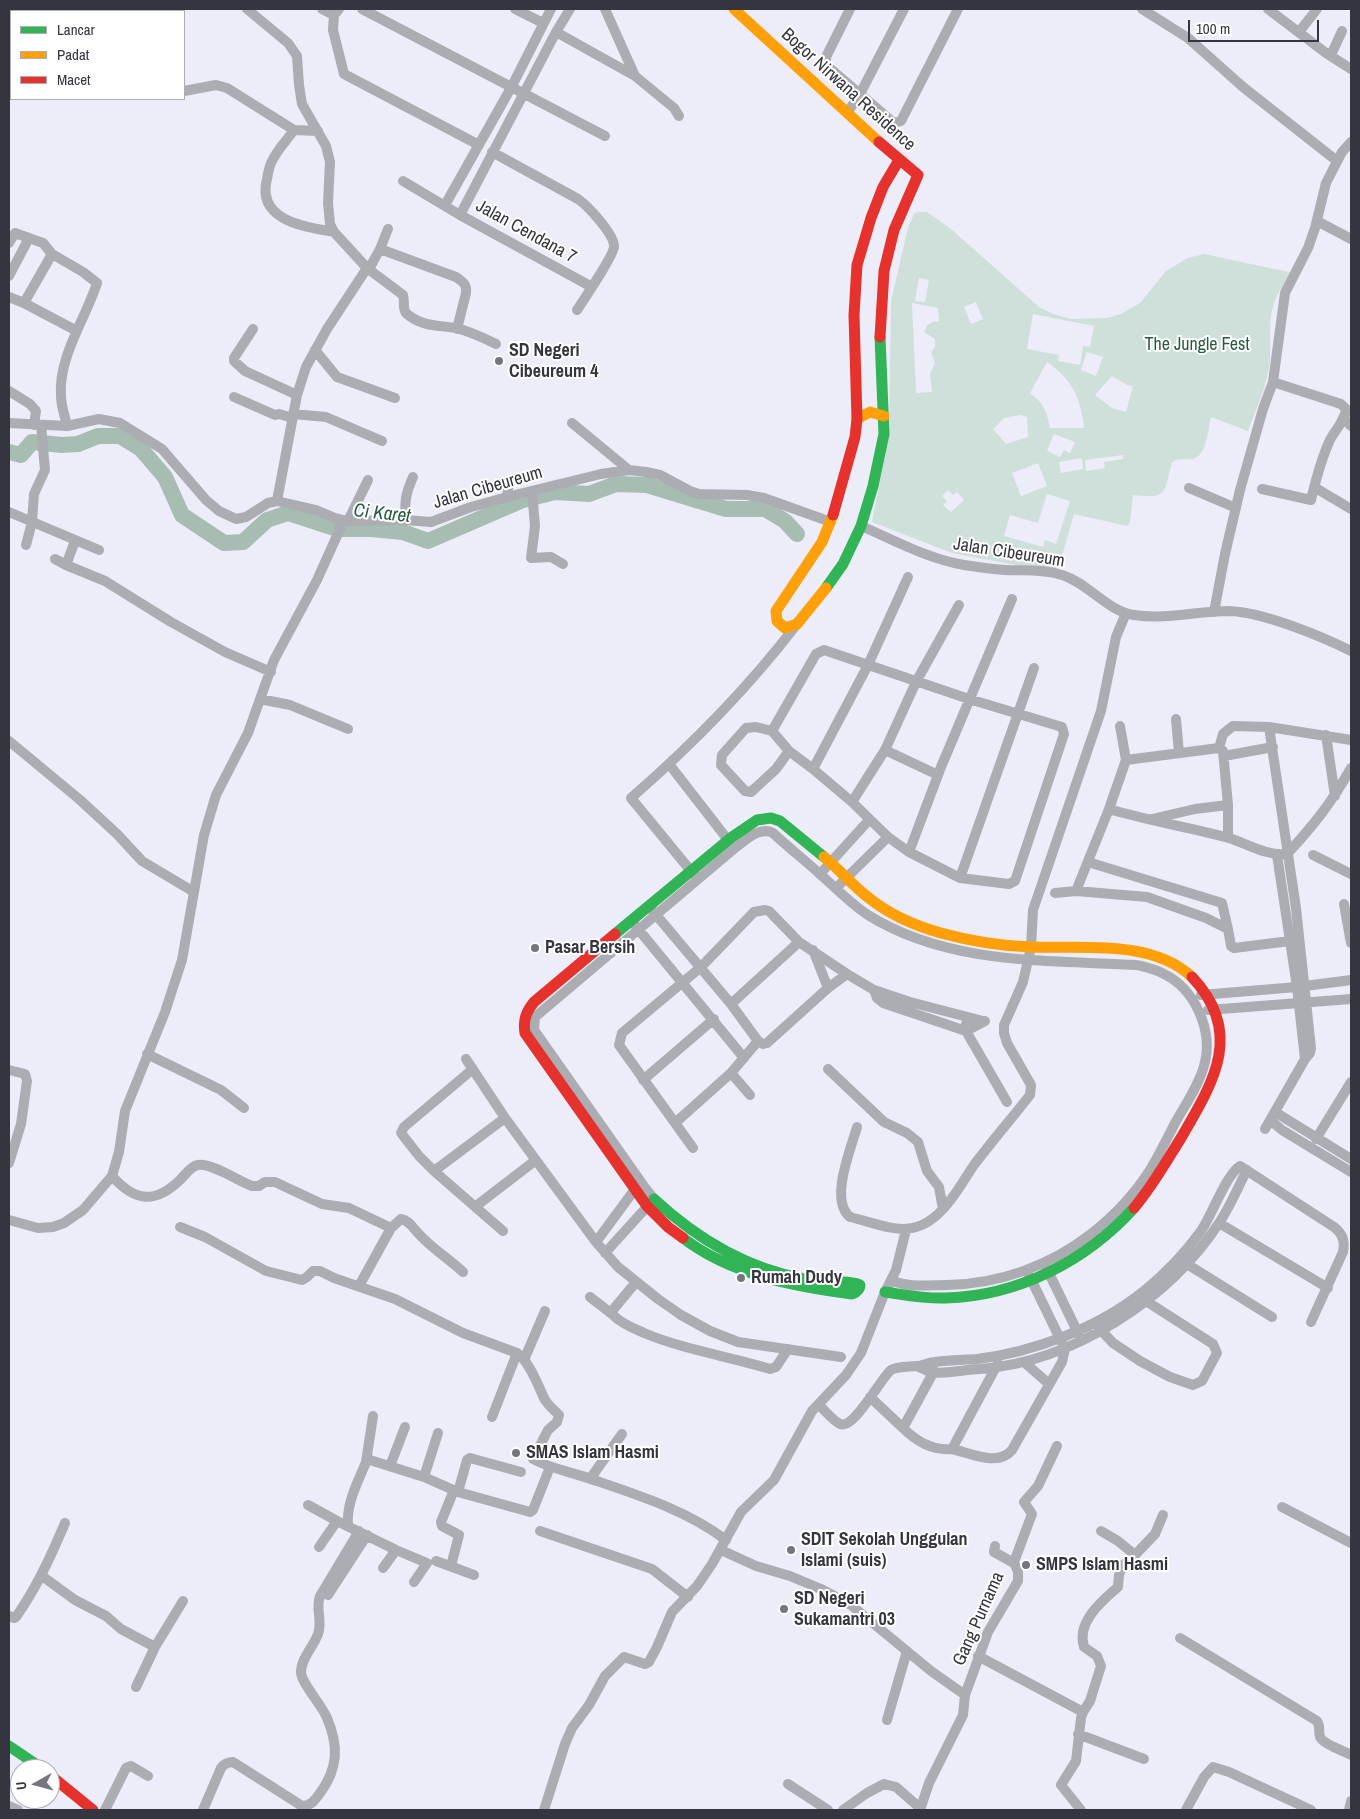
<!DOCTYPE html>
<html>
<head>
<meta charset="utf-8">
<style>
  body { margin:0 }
  #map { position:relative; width:1360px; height:1819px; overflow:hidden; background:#ecedf9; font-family:"Archivo Narrow",sans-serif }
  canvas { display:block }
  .frame { position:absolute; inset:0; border:10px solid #34353f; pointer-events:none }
  .legend { position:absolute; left:10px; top:10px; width:175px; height:90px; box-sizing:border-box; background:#fff; border:1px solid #aeaeb2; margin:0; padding:6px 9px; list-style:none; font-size:15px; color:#34353f }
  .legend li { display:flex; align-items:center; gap:10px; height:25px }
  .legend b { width:25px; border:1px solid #aeaeb2 }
  .north { position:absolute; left:10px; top:1759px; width:50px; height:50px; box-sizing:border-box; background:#fff; border:1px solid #aeaeb2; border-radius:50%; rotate:263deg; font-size:14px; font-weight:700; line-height:20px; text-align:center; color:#34353f }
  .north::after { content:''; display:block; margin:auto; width:18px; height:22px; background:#747580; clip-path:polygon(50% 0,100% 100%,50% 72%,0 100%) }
  .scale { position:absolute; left:1188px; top:20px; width:131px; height:22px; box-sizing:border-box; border:2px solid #34353f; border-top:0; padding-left:6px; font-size:15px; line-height:18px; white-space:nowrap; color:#34353f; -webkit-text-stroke:4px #fff; paint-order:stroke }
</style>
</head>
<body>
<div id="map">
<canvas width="1360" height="1819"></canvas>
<div class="frame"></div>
<ul class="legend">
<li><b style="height:6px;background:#30b455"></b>Lancar</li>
<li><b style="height:6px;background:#ff9f0a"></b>Padat</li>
<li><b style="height:6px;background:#e5322d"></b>Macet</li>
</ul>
<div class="north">U</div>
<div class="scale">100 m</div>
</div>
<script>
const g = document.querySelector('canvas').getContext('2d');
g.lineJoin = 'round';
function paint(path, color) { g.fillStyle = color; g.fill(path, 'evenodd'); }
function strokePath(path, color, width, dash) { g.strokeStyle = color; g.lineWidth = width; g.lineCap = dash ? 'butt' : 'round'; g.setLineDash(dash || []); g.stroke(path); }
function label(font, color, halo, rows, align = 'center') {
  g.font = font + ' "Archivo Narrow",sans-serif'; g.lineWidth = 4; g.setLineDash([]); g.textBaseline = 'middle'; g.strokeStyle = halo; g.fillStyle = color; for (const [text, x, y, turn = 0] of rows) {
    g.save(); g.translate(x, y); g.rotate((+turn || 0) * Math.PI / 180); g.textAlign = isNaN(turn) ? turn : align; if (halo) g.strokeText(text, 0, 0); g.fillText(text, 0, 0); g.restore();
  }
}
const green = new Path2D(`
  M919,212H927L951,229L1039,307L1053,314L1071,319L1107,318L1121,314L1140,303L1166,271L1188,258L1204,254L1293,273C1289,280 1284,285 1279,292C1267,311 1271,339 1270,360C1268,384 1256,409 1248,431L1211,417C1208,429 1207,457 1192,459C1185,460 1178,458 1172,462C1164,493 1168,499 1133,495L1130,522L1127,526L1074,514L1057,573L952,553L872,522L889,436L891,301L908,228L913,216L915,213ZM919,278L929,280L925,302L915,301ZM976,302L983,319L971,324L964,307ZM912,303L938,308L939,321L933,322L927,325L924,332L935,339V347L931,352L935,363L930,374L932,392L916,393ZM1033,314L1094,326L1090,347L1083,346L1080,365L1058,361L1059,355L1027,349ZM1087,352L1103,357L1096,376L1081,370ZM1047,362C1072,380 1081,397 1084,428H1050C1047,411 1043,403 1030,393ZM1112,376L1127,385L1133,386L1126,412L1112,408L1095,395ZM1020,415L1027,417L1028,437L1006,444L993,429L1004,418ZM1054,434L1075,442L1070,453L1064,450L1060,457L1047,451ZM1123,455V459L1104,462L1105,468L1086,471L1085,460ZM1082,458L1083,469L1061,473L1059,462ZM1038,463L1047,486L1021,496L1012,473ZM948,490L953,495L957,492L964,500L951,512L943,505L947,501L942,496ZM1047,494L1070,501L1056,544L1045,540L1043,547L1004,536L1010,515L1038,523Z`);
const river = new Path2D(`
  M9,452L21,455L32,442L62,445L78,444L98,436H120L141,449L165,477L182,515L224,543L243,542L267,520L288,513L337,529H371L403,532L428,541L523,500L555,492L589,494L616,484L647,485L726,509H765L785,521L797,534`);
const street = new Path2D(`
  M247,9L288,43L297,56L299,85L302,104L326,146L330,162L328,203L330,224L334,232L367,268L327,329L306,367L297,395L277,501
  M322,9L334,15
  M339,9L334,15L333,30L344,74L479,145
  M362,9L605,136
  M515,9L543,23
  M605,9L635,76
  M850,9L826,57V65L894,123L901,121L958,9
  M1142,9L1188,38L1243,87L1337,161
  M1268,9L1326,53L1351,69
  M9,18L11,20
  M556,32L635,76L674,108L679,116
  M1299,32L1317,9
  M1331,55L1342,31
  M184,91L216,85L227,88L294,130L318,131
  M847,113L860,94L904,9
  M294,130C287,140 277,150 272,161C269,166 268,174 267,179C256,221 306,227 334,232
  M492,152L578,199C588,206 615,235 614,247C613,257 584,299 577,310
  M403,181L460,215L592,287
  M445,205L512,86L551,9
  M460,215L556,32L570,9
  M1317,221L1351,239
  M9,243L15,233L43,243L52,254L83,272L97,283C86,318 58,357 61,396C61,406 65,416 67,426
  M380,249L388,229
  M367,268L403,295C405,301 402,310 407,314C425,329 444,324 463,330C475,334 486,339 496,344
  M369,269L380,249L456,277C463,282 467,284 466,293L457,329
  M9,276L29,238
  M9,297L24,303L77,331
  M24,303L52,254
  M253,329L234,358V361L245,371L297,395
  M315,350L337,377L395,398
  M9,391L30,404L36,411L34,425
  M234,397L275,415L279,414L293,418
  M293,414L326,417L382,441
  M1343,418L1351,426
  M9,423L67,426L99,419L120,423L162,449L206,500L219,511L236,519L246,517L268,503L277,501L316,510L335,518L348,521L406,520L431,522L471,507L511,496L601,474L629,470L646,472L660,475L690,491L699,494L747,495L764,498L831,522
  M572,423L629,470
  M1314,487L1351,509
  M1189,488L1236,508
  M1262,489L1311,500C1316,479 1321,459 1330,440C1335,430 1345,421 1346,409L1341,404L1273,382
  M532,491L535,526L531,558L551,557L563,564
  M507,498L509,481
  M9,512L99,550
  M406,520C404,501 406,493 413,477
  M348,521L368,480
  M861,526C894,540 928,559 964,565C977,567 991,569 1005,570C1024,571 1043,569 1062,575C1088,583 1107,611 1134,615C1166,620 1197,611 1229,611C1263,612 1321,636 1351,651
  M26,545L32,522L34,494L45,470L41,425
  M55,559L66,565L105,581L171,622L225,652L271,672
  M66,565L75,541
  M1214,612L1225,554L1240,490L1263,409L1273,382L1285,293L1308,248L1315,228L1326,183L1342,152L1351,142
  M260,699L290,705L348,729
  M1176,719L1179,753
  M1120,726L1126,760
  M772,731L816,654L824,650L969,699L1062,727L1064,734L1015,881L1009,884L960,878L909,852L888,837L852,802L813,769L789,751L772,731L756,727L746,728L722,755L721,765L745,791L751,792L776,769L789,751
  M1326,735L1335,796
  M9,741L79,799L117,834L142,861L194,892
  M1219,748L1223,734L1233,726L1269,727L1351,740
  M885,750L938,775
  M1224,756L1273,747
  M669,764L728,840
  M813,769L868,665L908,577
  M852,802L885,750L916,682L959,605
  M1109,809L1126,760L1219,748L1223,751L1228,805
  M1152,819L1195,809L1228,805V838
  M909,852L941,767L1012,599
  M1277,855L1297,987L1305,1059
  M1313,855L1351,874
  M1088,862L1222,903L1228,929
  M820,874L869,820
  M695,876L631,798C692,745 748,688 797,624
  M960,878L1034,668
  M836,888L888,837
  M1076,891L1109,809C1149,821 1189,827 1229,838C1248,844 1266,856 1287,854C1314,825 1332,802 1351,768
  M1055,893L1076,891L1147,897L1206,918L1228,929L1231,946L1234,948L1290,941
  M1344,904L1351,943
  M652,910L731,1004L758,1041
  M634,924L744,1058
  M813,950L828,988
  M874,990L877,998L883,1003L966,1031L985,1021
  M1201,995L1297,987L1351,980
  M731,1004L799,942
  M1208,1010L1351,999
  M966,1024V1031L1007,1102
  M147,1054L221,1090L244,1108
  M466,1059L505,1118L596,1242L618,1267L658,1299L681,1315L710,1331L738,1342L841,1357
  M473,1069L404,1127L401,1133L419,1156L434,1171L503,1231
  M828,1069L884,1122L907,1133L918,1142L927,1171L939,1187L943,1209C913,1242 887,1226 850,1217C829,1200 851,1149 857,1127
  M9,1070L25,1074L27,1081L21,1124L9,1163
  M643,1080L714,1019
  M750,1095L731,1073L758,1041L763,1044L767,1043L828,988L847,974
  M1275,1112L1351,1159
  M1270,1120L1282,1130L1351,1172
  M675,1123L731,1073
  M1265,1129L1305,1059L1310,1053L1311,1048L1296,908L1269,727
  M1316,1139L1351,1082
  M693,1148L619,1045L622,1033L701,967L754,912L765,910L769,911L799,942L847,974L874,990L910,1002L983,1021
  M434,1171L505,1118
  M112,1176C135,1202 155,1204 180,1180C185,1175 191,1166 198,1165C212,1163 238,1181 252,1186H259L265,1182H275L322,1204L349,1208L391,1228L359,1286
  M476,1206L536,1160
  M943,1209C957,1194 963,1181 974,1165C992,1141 1012,1118 1030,1095L1031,1085L1007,1043L1004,1033V1025L1023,982L1031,947L1033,910L1101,711L1116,637L1126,613
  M9,1220L38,1228L53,1227L64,1223L83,1210L112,1176L119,1152L125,1111L165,1012L182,960L204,835L216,795L248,733L274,660L317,580L340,529L341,520
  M1219,1223L1328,1288
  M180,1227L205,1237L266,1271L302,1280L307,1277L313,1271H320L334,1278L395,1299L463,1333L517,1353C529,1360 539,1388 545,1400C549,1406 554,1410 559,1415L557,1422L548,1430L533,1459C551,1469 572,1472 591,1479C638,1495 686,1510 726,1540
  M391,1228L401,1219C409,1220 413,1228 418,1233C431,1248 448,1258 463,1272
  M596,1242L638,1185
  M605,1253L654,1199L643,1185L534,1030L535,1017L735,848C746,840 759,826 773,833C789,848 806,861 822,876C837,889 851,904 868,915C948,965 1046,960 1137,965C1145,967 1155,969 1162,973C1195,988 1214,1031 1204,1066C1198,1087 1185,1105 1175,1123C1167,1139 1159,1155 1150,1170C1134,1195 1114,1216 1091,1234C1050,1266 999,1284 947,1285C929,1285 908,1288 891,1280
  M1182,1261L1272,1317
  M1046,1267L1079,1335
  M636,1282L612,1311L614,1316C622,1324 633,1328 644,1333C685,1350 728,1356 770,1369L776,1367L788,1349
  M590,1297L612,1314
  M1098,1327L1113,1343L1140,1361L1170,1377L1193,1385L1202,1381L1217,1353L1213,1344L1146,1301
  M524,1360L545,1311
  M1024,1362L1049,1384
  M917,1366C922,1368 927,1371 931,1372C941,1375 968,1369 980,1369C1072,1362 1169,1300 1219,1223C1230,1207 1238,1187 1247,1170
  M933,1368V1373L903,1428C916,1441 932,1451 952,1449L998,1363
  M870,1397L903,1428
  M822,1408C827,1413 834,1421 840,1424C854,1430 880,1379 891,1370C899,1366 908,1367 917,1366C923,1366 929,1362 935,1362C949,1360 963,1360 977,1359C1034,1352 1098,1328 1144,1291C1165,1274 1185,1253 1201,1231C1212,1215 1226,1175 1240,1166L1334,1227C1343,1234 1345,1241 1343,1252L1311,1322
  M492,1417L517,1353
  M952,1449C970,1453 998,1467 1012,1450L1062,1362L1065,1349L1029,1275
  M366,1462L373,1416
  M390,1466L405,1427
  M424,1477L438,1433
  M590,1479L622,1434
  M458,1492L467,1460L470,1458L521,1472
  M308,1505L337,1521
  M1282,1507L1351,1543
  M348,1526C346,1503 358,1482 366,1462L370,1460L424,1477L458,1492L530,1512L533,1510L550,1467
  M540,1531L652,1569L688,1597
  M995,1546L994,1552L1014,1563
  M319,1547L337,1521L396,1550L427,1563L414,1582
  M721,1550L756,1566L790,1576L821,1589L851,1605L931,1671L965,1695
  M1135,1555L1155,1534L1163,1515
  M436,1561L474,1575
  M451,1566L459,1535L442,1526L441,1522L454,1490
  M383,1568L396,1550
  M42,1576L75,1600L106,1616L121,1629L155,1647
  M328,1595L367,1535
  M9,1616L14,1618L16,1617C37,1587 51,1556 65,1523
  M1180,1638L1317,1721C1321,1727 1318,1731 1320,1737C1323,1744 1344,1751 1351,1755
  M978,1656L1083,1712
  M136,1687L155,1647L183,1601
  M887,1720L907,1651
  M1078,1734L1144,1759
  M788,1784L828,1810
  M9,1806L18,1810
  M105,1810L126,1768L131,1766L148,1776
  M203,1810L221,1768C224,1764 227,1762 233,1762L302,1806C311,1806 315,1800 320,1793C338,1769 339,1746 327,1718C322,1705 301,1683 301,1672C301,1658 314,1646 318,1634C323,1621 315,1609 320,1596L359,1531
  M544,1810L565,1744L572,1728L589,1705L605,1676L624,1657L645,1664L649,1662L657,1647L672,1612L697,1586L712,1564L741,1512L774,1480L812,1411L846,1375L861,1353L885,1292L896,1270L906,1230
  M843,1810L867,1793L884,1784L896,1787L920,1808
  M920,1810L929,1783L963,1715L965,1695L988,1632L1018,1581V1572L1014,1562L1032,1514L1024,1502L1038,1486L1057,1446
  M1081,1810L1061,1785L1076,1761L1081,1718L1083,1712L1090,1701L1101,1666L1097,1656L1084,1647C1076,1622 1102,1601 1118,1587L1119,1575L1123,1565L1135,1555L1118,1541L1101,1531
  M1186,1810L1204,1777L1213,1767L1229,1772L1311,1810
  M1349,1810L1351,1801`);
const fast = new Path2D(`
  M826,588L843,564L861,526L873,486L884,434L880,337
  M615,934L732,837L757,820L771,818L780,821L824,857
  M654,1199C697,1239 745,1268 804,1279C814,1281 855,1281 860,1285C860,1290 857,1292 852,1294C793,1286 731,1275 683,1238
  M885,1292C906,1295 925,1299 946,1298C1018,1296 1086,1261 1134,1208
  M9,1746L43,1769`);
const slow = new Path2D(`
  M734,9L879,142
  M857,419L870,412L884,416
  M826,588L797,624L785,628L777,621L776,611L822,542L833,515
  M824,857C840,870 853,886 869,898C890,915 916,926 941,933C970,941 1001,946 1031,947C1082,949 1152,939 1192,977`);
const jam = new Path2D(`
  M879,142L918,175L894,230L884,271L880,337
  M833,515L855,437L857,419L854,315L857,265L871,218L883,187L899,160
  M615,934L534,1002C526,1012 523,1020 525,1033L647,1206L668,1227L683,1238
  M1134,1208C1152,1187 1166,1162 1181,1138C1213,1083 1245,1033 1192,977
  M50,1775L93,1810`);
const markers = [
  [499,361,5,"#747580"],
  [535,948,5,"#747580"],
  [741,1278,5,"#747580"],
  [516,1453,5,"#747580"],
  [791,1550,5,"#747580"],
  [1026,1565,5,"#747580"],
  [784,1609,5,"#747580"]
];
const streetNames = [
  ["Bogor Nirwana Residence",848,90,42],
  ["Jalan Cendana 7",526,232,29],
  ["Jalan Cibeureum",488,488,-16],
  ["Jalan Cibeureum",1009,553,9],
  ["Gang Purnama",979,1619,-66]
];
const parkNames = [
  ["The Jungle Fest",1197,345]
];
const poiNames = [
  ["SD Negeri",509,351],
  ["Cibeureum 4",509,372],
  ["Pasar Bersih",545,948],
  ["Rumah Dudy",751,1278],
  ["SMAS Islam Hasmi",526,1453],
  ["SDIT Sekolah Unggulan",801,1540],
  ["Islami (suis)",801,1561],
  ["SMPS Islam Hasmi",1036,1565],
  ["SD Negeri",794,1599],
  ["Sukamantri 03",794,1620]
];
const waterNames = [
  ["Ci Karet",382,514,6]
];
paint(green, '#cfdfda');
strokePath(river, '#a7bdb2', 16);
strokePath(street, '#acacb3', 10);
strokePath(fast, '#30b455', 11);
strokePath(slow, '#ff9f0a', 11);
strokePath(jam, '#e5322d', 11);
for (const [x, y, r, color] of markers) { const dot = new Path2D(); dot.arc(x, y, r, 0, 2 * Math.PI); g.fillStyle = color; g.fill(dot); strokePath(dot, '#fff', 2); }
label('18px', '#34353f', '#fff', streetNames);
label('18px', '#275c3e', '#fff', parkNames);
label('bold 18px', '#34353f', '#fff', poiNames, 'left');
label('italic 19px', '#265b3d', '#fff', waterNames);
</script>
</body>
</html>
